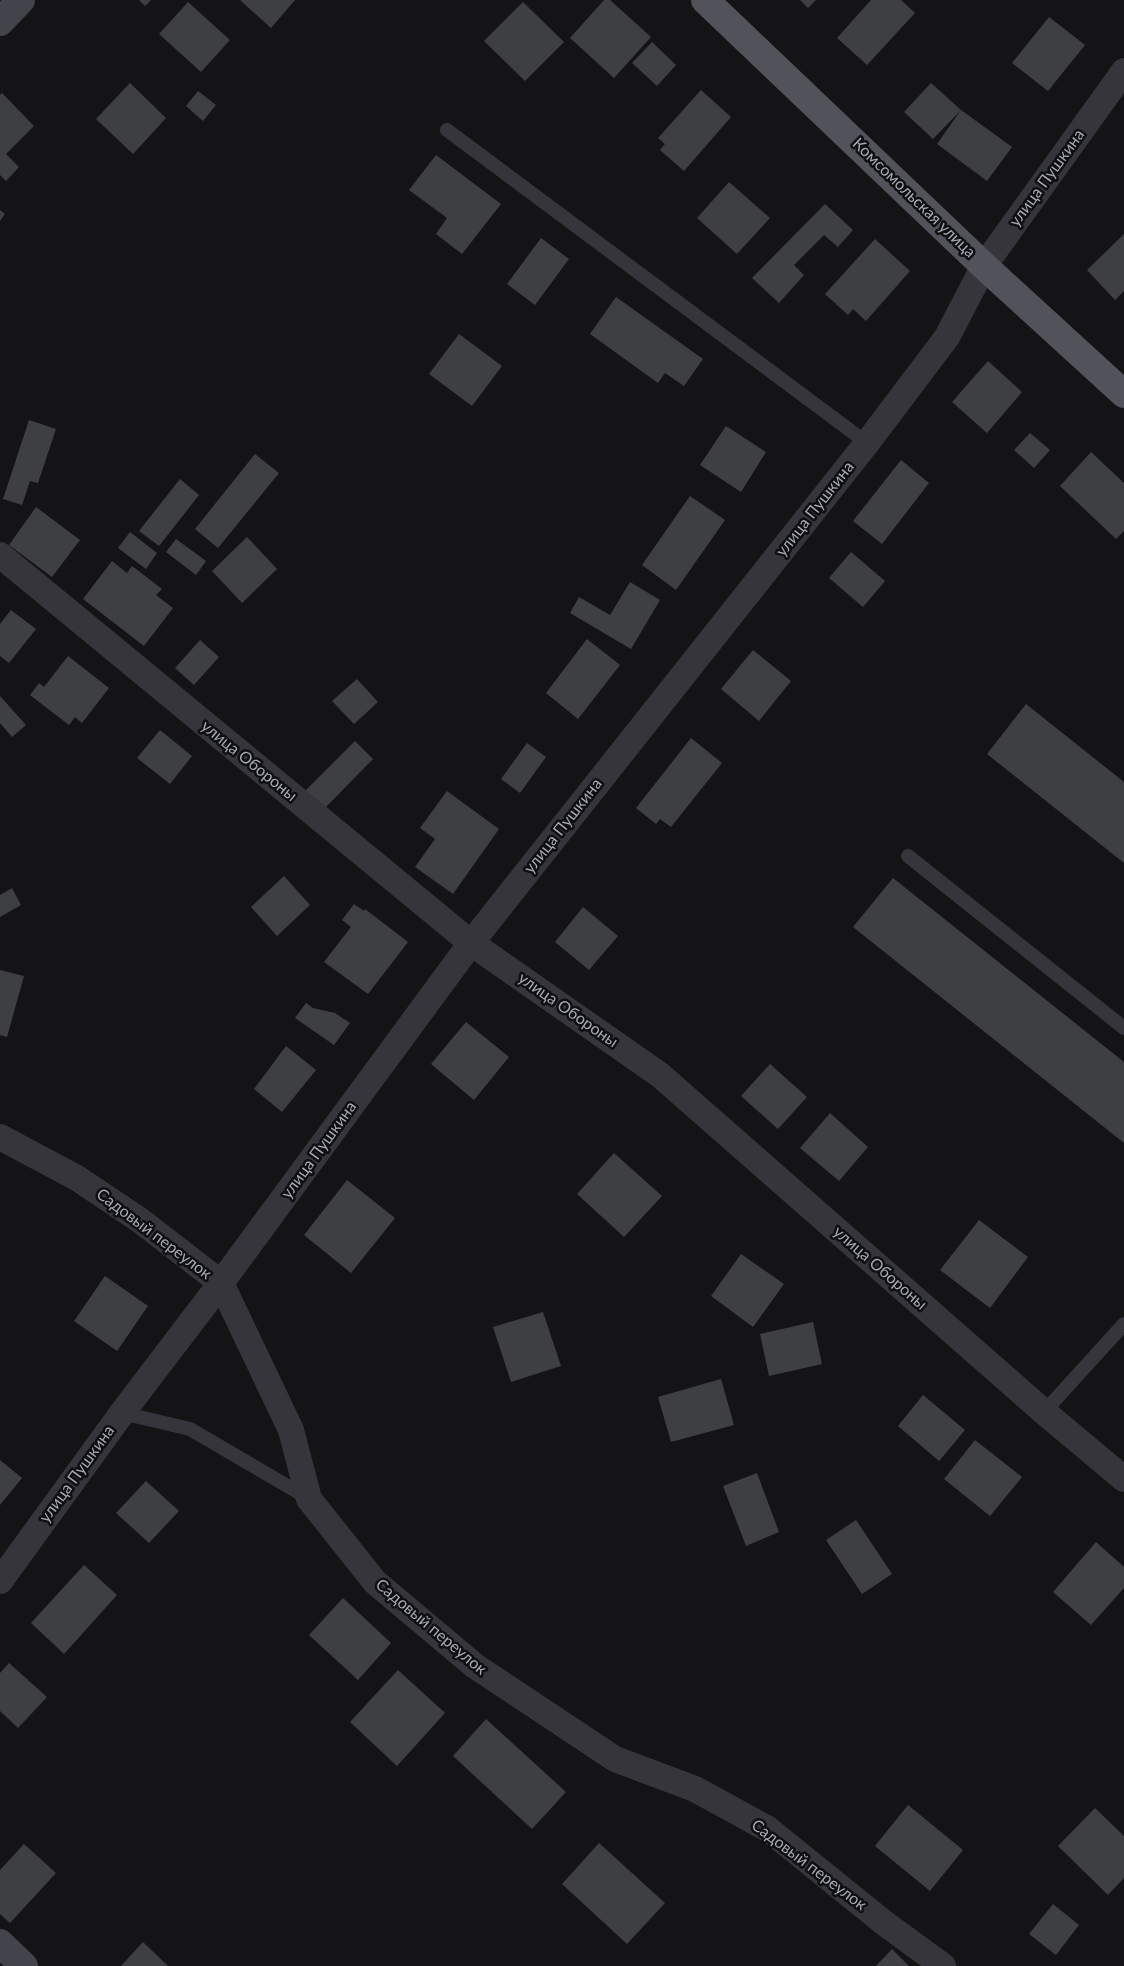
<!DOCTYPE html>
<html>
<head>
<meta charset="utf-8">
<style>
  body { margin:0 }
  canvas { display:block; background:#141416 }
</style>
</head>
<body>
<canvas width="1124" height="1966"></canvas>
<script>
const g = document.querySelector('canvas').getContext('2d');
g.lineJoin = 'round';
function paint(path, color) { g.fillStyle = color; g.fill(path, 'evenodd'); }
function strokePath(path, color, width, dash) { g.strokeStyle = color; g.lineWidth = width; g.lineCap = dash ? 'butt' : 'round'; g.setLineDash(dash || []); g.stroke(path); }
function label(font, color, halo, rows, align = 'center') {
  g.font = font + ' Lato,sans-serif'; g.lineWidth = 5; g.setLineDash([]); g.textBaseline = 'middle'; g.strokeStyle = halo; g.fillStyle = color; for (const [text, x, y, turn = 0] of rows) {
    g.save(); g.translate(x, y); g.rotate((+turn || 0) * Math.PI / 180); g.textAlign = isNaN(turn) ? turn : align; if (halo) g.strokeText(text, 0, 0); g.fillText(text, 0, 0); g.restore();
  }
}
const building = new Path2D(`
  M139,0H151L145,6Z
  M240,0H295L271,28Z
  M604,0H610L651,37L614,78L570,38Z
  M800,0H816L808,8Z
  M871,0H901L915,13L867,65L837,38Z
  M188,2L230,40L201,72L159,34Z
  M523,2L564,42L525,81L484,41Z
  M1049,17L1085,45L1048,91L1012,63Z
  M652,42L676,65L657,86L632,63Z
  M130,83L166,118L133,154L96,119Z
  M931,83L961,110L1012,147L987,181L937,144L961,110L933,139L904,112Z
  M701,90L731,117L684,171L660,150L665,144L658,138Z
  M198,91L216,105L203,121L186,106Z
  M2,93L34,126L6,154L19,167L6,181L0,175V95Z
  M436,155L501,204L462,254L436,234L447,218L409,190Z
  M729,182L770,218L737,254L697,218Z
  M825,204L853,230L838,247L824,235L794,265L804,275L779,303L752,278Z
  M0,210L5,214L0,221Z
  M1124,234V291L1115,300L1087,270Z
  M541,238L569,259L535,305L507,284Z
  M875,239L910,271L866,321L853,309L848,315L825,294Z
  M616,297L703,359L684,386L665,373L658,383L590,334Z
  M459,334L502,366L472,406L429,374Z
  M988,361L1022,392L987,433L952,402Z
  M29,420L56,429L38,483L30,481L22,505L3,499Z
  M726,426L766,452L741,492L700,465Z
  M1030,433L1050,450L1034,468L1014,450Z
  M1091,452L1124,483V531L1116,539L1060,486Z
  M255,454L279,473L218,548L195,529Z
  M901,460L929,483L882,544L853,521Z
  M180,479L199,495L159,546L139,531Z
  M690,496L725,520L676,590L642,565Z
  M36,507L80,540L52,577L9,545Z
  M130,532L157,553L146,569L118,548Z
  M247,537L277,569L242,603L212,571Z
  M176,539L206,561L196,575L166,552Z
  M851,552L885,581L863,607L829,578Z
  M112,561L127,573L132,566L162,589L156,595L173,608L144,646L83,599Z
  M630,582L660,600L631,649L570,613L579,597L610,615Z
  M11,610L36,629L9,663L0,656V624Z
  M587,639L620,665L578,719L546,693Z
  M200,640L219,657L194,685L175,668Z
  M753,650L791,681L759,721L721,689Z
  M68,656L109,688L82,723L75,717L69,725L30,695L39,683L44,687Z
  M357,679L378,702L354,724L332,701Z
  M0,696L26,725L12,737L0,723Z
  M1026,704L1124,782V863L987,754Z
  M160,730L192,756L170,784L137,758Z
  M691,738L722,763L671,827L660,819L656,824L636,808Z
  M355,741L373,759L324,809L305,791Z
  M527,743L546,757L520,793L501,779Z
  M447,791L499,829L453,894L415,867L435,839L420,828Z
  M284,876L310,905L277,936L251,907Z
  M893,878L1124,1062V1143L853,927Z
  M12,888L21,905L0,917V895Z
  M354,904L364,911L365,909L408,942L368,994L324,962L351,927L342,920Z
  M583,907L618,936L589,970L555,942Z
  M0,970L24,976L7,1037L0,1035Z
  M306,1003L313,1008L335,1013L350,1023L334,1045L295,1018Z
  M466,1022L509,1057L474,1100L431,1064Z
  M286,1046L316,1070L282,1112L254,1089Z
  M770,1064L807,1097L778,1129L741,1096Z
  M830,1113L868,1147L839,1181L800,1148Z
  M614,1153L662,1196L624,1237L577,1194Z
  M347,1180L395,1218L351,1273L304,1235Z
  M979,1220L1028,1257L990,1308L940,1270Z
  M741,1254L784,1284L753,1327L711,1296Z
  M105,1276L148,1306L117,1351L74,1321Z
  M543,1312L561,1366L511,1382L493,1327Z
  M813,1322L822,1364L769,1376L760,1334Z
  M721,1379L734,1425L671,1442L658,1397Z
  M923,1395L965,1430L939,1461L898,1426Z
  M975,1440L1022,1477L990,1516L944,1479Z
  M0,1460L22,1478L0,1505Z
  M757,1473L779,1532L746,1546L723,1486Z
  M146,1481L179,1511L149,1543L116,1513Z
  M856,1520L892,1574L862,1594L826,1540Z
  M1096,1542L1124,1567V1588L1091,1625L1053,1592Z
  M84,1565L117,1595L64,1654L31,1623Z
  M343,1598L391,1643L358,1680L309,1635Z
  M9,1663L47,1697L18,1728L0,1711V1673Z
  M398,1670L445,1713L397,1766L350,1722Z
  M486,1719L566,1792L532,1829L453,1756Z
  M908,1805L963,1850L930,1891L875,1846Z
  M1095,1808L1124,1836V1878L1108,1895L1058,1846Z
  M599,1843L665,1903L627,1944L562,1884Z
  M24,1844L56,1873L10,1923L0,1914V1870Z
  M1053,1904L1079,1925L1056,1955L1029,1934Z
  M143,1942L168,1966H121Z
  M892,1949L909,1966H876Z`);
const lane = new Path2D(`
  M447,130L867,443
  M908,856L1124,1028
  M1044,1412L1124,1324
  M122,1413L190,1429L308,1498`);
const street = new Path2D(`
  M0,555L471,943L660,1075L1044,1412L1124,1479
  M0,1137L77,1178L141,1221L221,1283L291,1430L309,1499L375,1582L475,1666L615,1759L695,1789L768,1829L883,1922L943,1966
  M0,1581L122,1413L221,1283L471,943L867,443L947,337L984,266L1124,71`);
const secondary = new Path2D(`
  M0,22L21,0
  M0,1943L24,1966`);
const primary = new Path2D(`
  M705,0L984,266L1124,394`);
const streetNames = [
  ["улица Пушкина",1047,178,-54],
  ["Комсомольская улица",914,198,44],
  ["улица Пушкина",815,509,-52],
  ["улица Обороны",249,761,39],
  ["улица Пушкина",563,826,-52],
  ["улица Обороны",568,1010,35],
  ["улица Пушкина",319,1150,-54],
  ["Садовый переулок",154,1234,37],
  ["улица Обороны",880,1268,41],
  ["улица Пушкина",77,1474,-54],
  ["Садовый переулок",431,1627,40],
  ["Садовый переулок",809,1865,37]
];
paint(building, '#3e3f43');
strokePath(lane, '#35353b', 14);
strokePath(street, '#35353b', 26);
strokePath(secondary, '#43444b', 28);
strokePath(primary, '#51525a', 28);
label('16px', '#a5aab6', '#0f0f11', streetNames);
</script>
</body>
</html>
